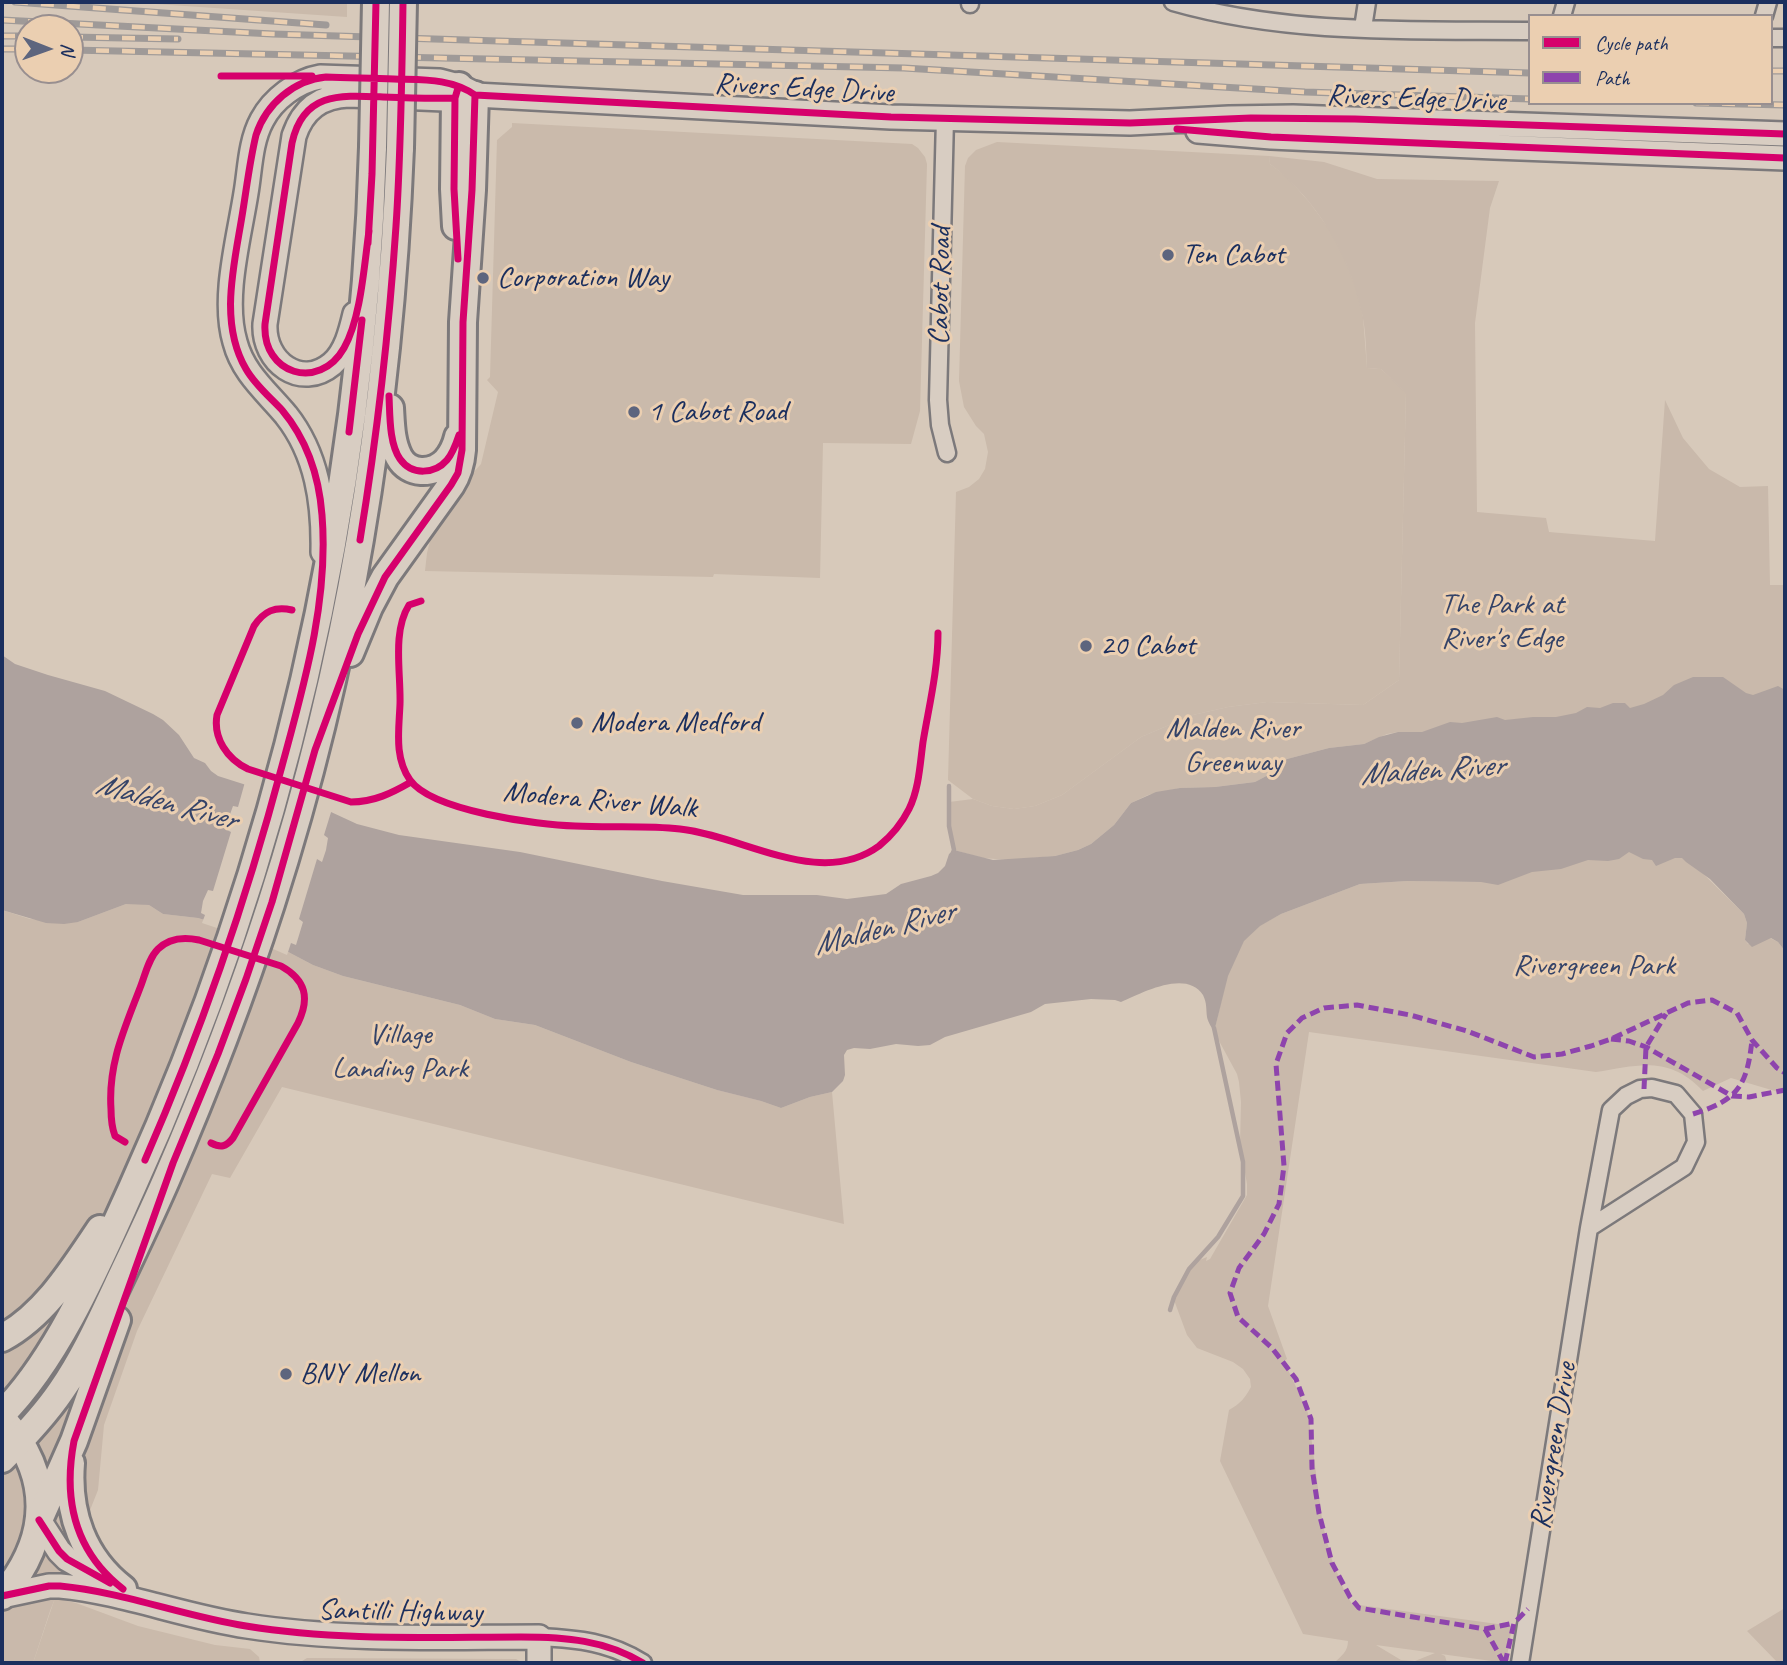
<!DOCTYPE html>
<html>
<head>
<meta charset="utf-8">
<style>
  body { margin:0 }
  #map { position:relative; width:1787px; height:1665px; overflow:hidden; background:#d7c9ba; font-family:Caveat,sans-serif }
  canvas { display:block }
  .frame { position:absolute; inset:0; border:4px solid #1b2f5e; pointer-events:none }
  .legend { position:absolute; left:1528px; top:14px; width:245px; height:91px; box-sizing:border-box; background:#ebcfb1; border:2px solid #988f90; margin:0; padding:9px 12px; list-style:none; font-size:21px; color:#1b2f5e }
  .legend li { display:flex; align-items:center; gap:14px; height:35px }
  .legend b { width:35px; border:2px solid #988f90 }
  .north { position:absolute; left:14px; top:14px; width:70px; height:70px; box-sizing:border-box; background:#ebcfb1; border:2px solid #988f90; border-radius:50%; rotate:91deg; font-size:19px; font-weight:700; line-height:28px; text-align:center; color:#1b2f5e }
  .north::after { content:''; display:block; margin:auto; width:24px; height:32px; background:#5d657e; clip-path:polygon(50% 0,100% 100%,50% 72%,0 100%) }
</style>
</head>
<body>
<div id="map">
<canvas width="1787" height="1665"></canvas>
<div class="frame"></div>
<ul class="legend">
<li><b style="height:9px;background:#d6006c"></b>Cycle path</li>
<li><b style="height:9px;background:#8e44ad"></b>Path</li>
</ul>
<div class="north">N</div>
</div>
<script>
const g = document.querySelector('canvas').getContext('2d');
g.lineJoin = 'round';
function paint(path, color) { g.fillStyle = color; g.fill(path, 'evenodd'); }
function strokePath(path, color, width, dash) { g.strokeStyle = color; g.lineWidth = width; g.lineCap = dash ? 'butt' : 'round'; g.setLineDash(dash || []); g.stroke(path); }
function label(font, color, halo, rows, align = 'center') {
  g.font = font + ' Caveat,sans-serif'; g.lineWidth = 6; g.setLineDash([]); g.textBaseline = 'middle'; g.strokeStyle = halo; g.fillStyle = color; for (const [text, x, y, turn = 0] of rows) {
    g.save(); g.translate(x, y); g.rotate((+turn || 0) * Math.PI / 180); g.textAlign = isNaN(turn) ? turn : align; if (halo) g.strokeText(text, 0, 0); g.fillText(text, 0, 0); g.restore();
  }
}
const built = new Path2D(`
  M126,2H347V17Z
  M512,123L912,144L918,148L925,157L927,164L920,411L911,444L823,443L820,578L714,574L713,577L425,571L427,553L432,533L455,493L481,464L498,392L487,380L490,377L497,140L512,127Z
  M997,142L1269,156L1270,164L1287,177L1310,203L1332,233L1345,259L1357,291L1363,317L1367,368L1381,369L1406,392L1399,680L1363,705L1267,702L1228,707L1193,715L1141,737L1062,795L1035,806L1014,809L992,806L973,799L948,780L956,492L969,487L979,479L985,469L988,452L984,434L976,426L964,407L959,381L965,166L968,158L976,150Z
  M55,1598L76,1603L138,1626L215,1645L250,1649L259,1657L260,1663H33Z`);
const green = new Path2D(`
  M1269,156L1324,162L1377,179L1499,181L1490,208L1475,323L1477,512L1546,518L1549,532L1655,541L1665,400L1683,438L1709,469L1740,487L1768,486L1770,585H1785V697L1558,722L1422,732H1398L1387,734L1364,744L1329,748L1287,759L1276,766L1272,773L1255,782L1215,787L1180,788L1148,795L1131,803L1114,825L1091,844L1078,850L1055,856L1008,860L983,858L954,850L949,826V802L973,799L992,806L1014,809L1035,806L1062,795L1141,737L1193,715L1228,707L1267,702L1363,705L1399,680L1406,393L1381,369L1367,368C1366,350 1366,331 1362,314C1349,254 1318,201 1270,164Z
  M1678,849L1744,914L1747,923L1745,940L1748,944L1770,938L1778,942L1785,951V1094L1731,1078L1703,1091C1669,1055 1639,1065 1596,1072L1309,1032L1268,1306L1287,1359L1284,1361L1308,1413L1323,1526L1332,1560L1344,1590L1352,1604L1512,1626L1506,1663L1441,1654L1445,1656L1447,1663H1334C1341,1656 1348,1652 1348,1641L1303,1634L1220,1461L1229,1410C1241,1403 1244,1399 1251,1387L1250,1379L1243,1369L1233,1362L1197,1348L1187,1335L1174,1300L1181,1282L1195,1262L1207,1257L1206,1261L1210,1259L1247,1195V1184L1240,1145L1241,1102L1239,1082L1237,1074L1218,1039L1215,1028L1227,976L1236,956L1244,940L1259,926L1281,914L1360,884L1407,881L1481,882L1497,877L1574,858L1595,860L1618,855L1628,850ZM1376,1645L1435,1653L1415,1661L1401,1660Z
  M137,903L149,905L163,914L198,918L224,926L275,945L313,965L343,976L460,1005L495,1019L535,1025L631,1062L717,1090L761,1101L781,1108L810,1097L832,1092L844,1224L282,1087L230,1178L212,1174L137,1331L104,1425L98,1490L50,1611L33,1663H2V910L30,919L78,922L126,904Z
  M1785,1608V1663H1778L1747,1631Z
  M307,1658L516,1659L523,1663H299Z`);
const water = new Path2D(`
  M2,655L15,664L48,675L105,691L153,714L163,720L179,735L194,758L205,763L211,771L218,776L331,812L357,824L399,835L520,852L662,881L743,895H817L847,899L886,894L901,884L931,876L938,873L945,866L949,854L954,850L993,860L1055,856L1078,850L1091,844L1114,825L1131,803L1156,792L1180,788L1215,787L1255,782L1272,773L1276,766L1287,759L1329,748L1364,744L1379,737L1398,732H1422L1450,722L1462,723L1497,717L1505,720L1533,717H1556L1576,713L1587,707L1600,708L1613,703H1625L1630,708L1644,704L1663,695L1674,685L1693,677H1723L1746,693L1753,695L1778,686L1785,690V951L1778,942L1771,938L1752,947L1745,940L1747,923L1744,914L1710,879L1686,862L1682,858H1675L1656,866L1652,860L1643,859L1629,852L1619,859L1608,861L1588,860L1561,869L1532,872L1498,885L1481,882L1407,881L1360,884L1281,914L1260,926L1244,941L1228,976L1214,1032C1212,1028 1208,1022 1207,1017C1206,1009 1207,1003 1203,995C1186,969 1142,993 1121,1002L1115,1000L1091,999L1045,1004L1031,1012L945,1037L930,1045L918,1046L896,1044L870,1049L854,1048L847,1050L844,1055L845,1075L843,1081L832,1092L810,1097L781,1108L761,1101L717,1090L631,1062L535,1025L495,1019L460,1005L343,976L313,965L275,945L224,926L198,918L163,914L149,905L126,904L78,922L64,924L46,923L2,910Z`);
const pier = new Path2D(`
  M245,782L332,809L324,835L328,838L326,850L322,862L317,859L299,919L303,922L296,945L291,943L287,955L250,939L202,923L205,915L201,913L203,901L208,890L213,891L231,832L227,830L229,817L233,806L238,807Z`);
const stream = new Path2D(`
  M949,786V826L954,850L952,855
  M1170,1310L1174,1297L1189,1269L1218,1237L1243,1196V1162L1214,1028`);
const minor = new Path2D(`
  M1173,2C1288,35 1411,30 1530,31
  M970,4V2
  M1562,16L1566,2
  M1764,16L1768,2
  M1363,28L1367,2
  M1771,38H1785
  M945,118L938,400L940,425L947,453
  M1652,1088L1676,1094L1693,1114L1696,1142L1684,1167L1589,1228L1611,1110L1626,1096L1640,1089Z
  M539,1637C579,1639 609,1642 643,1663
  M1520,1663L1589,1228`);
const secondary = new Path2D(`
  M1198,131L1271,137L1494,147L1785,158
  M355,314C351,331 346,352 332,364C301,390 263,362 265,324L294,136C303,109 321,96 349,95L444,99L475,95L891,117L1130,123L1229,118L1293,117L1785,134
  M323,552C324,503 317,454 286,415C266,391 243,373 235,342C222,298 239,238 246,193C250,170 250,142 262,120C273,99 297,81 320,77L440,81L459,86L473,93
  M39,1520L59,1551L67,1559L113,1585
  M2,1596L49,1586H60C123,1592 184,1617 247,1626C343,1641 442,1637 539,1637V1663`);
const primary = new Path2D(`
  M2,1418C53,1476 51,1538 2,1596`);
const trunk = new Path2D(`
  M456,226L454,189L455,98L459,86
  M390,408C391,424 391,442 399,457C409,475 432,475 446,461C452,454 456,446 458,437
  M350,653L369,607L385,577L451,485C458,474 461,463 462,450L463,322L472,190L475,95
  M2,1338C45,1315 73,1269 100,1229
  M2,1414C59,1357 99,1261 132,1188C280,862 363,505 373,147
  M2,1459C23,1438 44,1416 61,1391C84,1358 100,1322 117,1286C134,1250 151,1215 167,1178C206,1088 241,997 271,904C350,660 390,404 400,148
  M71,1463C67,1513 83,1558 123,1589
  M39,1520L74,1441L117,1320`);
const rail = new Path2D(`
  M15,2L326,25
  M2,20L273,34L1530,73
  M2,36H28
  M70,37L178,39
  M2,49H28
  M70,50L904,68L1305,92L1530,99
  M1771,71H1785
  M1696,103L1785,105`);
const trunkBridge = new Path2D(`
  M373,147L376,2
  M400,148L403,2`);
const quiet = new Path2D(`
  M1611,1039L1629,1041L1646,1047L1732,1096L1749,1097L1785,1090
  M1644,1089L1646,1047L1666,1014
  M1693,1114C1738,1100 1747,1086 1752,1040
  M1485,1629L1514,1623
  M1504,1663L1485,1629L1359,1608L1350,1597L1332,1563L1319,1513L1312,1468L1311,1419L1296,1379L1272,1348L1238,1317L1230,1293L1239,1268L1264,1234L1279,1204L1284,1166L1276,1064L1287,1033L1302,1018L1324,1008L1357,1005L1410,1015L1467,1031L1534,1057L1562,1054L1591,1046L1611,1039L1688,1003L1712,1000L1737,1013L1752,1040L1777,1068L1785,1073
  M1505,1663L1514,1623L1528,1609`);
const cycleway = new Path2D(`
  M221,76H312
  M458,88L455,98L454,189L458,259
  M1177,129L1271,137L1785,158
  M369,231C364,266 361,318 344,348C319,392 262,374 265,324L292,143C303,92 340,95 383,97C407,98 431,99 455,98
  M368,243L372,174L376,2
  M389,396C390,415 389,443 400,459C412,476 435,474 447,460C453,453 456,444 459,435
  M349,432L362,320
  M360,540C377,436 389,331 396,226C401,152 402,77 403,2
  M421,601L409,605C392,632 401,673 400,704C399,730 394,757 410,780C432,811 538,825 575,826C610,828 645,825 680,829C744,836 820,889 879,846C890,837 902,823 909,809C919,789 920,764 923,742C929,706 938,670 938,633
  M292,610C275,606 264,611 254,626L217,715C213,738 227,759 248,769L351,802C374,802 392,793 411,782
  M125,1142L115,1136C112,1128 111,1119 111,1109C108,1064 124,1030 140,988C145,976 148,959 158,949C169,938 185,937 199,940L281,966C306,980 310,998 298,1023L233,1138C226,1147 221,1148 211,1143
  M145,1160C201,1032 246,901 282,766C304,685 329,600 322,515C319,476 308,441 282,410C270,397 255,385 246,369C218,321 235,262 243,210C247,185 250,160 256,135C266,104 294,80 326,77C349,78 371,78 394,79C422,80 451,78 475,95L891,117L1130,123L1251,118L1355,119L1785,134
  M39,1520L59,1551L67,1559L110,1583
  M123,1589C74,1551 63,1499 74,1441L173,1163L218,1054L246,979L272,902L315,750L358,634L385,577L451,485L458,473L462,450L463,322L472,190L475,95
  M2,1596L49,1586H60C123,1592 183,1616 246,1626C337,1641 429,1637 521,1637C565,1637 605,1640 643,1663`);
const markers = [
  [1168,255,7,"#5d657e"],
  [483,278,7,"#5d657e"],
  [634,412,7,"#5d657e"],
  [1086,646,7,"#5d657e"],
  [577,723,7,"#5d657e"],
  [286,1374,7,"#5d657e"]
];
const streetNames = [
  ["Rivers Edge Drive",804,89,3],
  ["Rivers Edge Drive",1416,99,2],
  ["Cabot Road",941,286,-89],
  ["Modera River Walk",600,801,5],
  ["Rivergreen Drive",1554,1446,-81],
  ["Santilli Highway",400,1612,1]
];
const poiNames = [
  ["Ten Cabot",1182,255],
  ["Corporation Way",497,278],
  ["1 Cabot Road",648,412],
  ["20 Cabot",1100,646],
  ["Modera Medford",591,723],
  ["BNY Mellon",300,1374]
];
const parkNames = [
  ["The Park at",1502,605],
  ["River's Edge",1502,639],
  ["Malden River",1233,729],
  ["Greenway",1233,763],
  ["Rivergreen Park",1594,966],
  ["Village",400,1035],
  ["Landing Park",400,1069]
];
const waterNames = [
  ["Malden River",1432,771,-4],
  ["Malden River",166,803,15],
  ["Malden River",884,929,-14]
];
paint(built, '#cabaab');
paint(green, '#c9b9ab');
paint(water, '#aea29e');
paint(pier, '#d7c9ba');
strokePath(stream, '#aea29e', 4.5);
strokePath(minor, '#7c797b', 21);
strokePath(secondary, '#7c797b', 28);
strokePath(primary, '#7c797b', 32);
strokePath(trunk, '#7c797b', 32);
strokePath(minor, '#d8cdc2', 16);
strokePath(secondary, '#d8cdc2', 23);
strokePath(primary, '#d8cdc2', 26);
strokePath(trunk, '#d8cdc2', 26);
strokePath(rail, '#9f9a98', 7);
strokePath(rail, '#ebcfb1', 4.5, [13]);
strokePath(trunkBridge, '#7c797b', 32, []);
strokePath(trunkBridge, '#d8cdc2', 26);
strokePath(quiet, '#8e44ad', 5, [10, 5]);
strokePath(cycleway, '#d6006c', 7);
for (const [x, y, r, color] of markers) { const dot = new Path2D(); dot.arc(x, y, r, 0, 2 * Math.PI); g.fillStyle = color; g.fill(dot); strokePath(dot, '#ebcfb1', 2.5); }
label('30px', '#1b2f5e', '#ebcfb1', streetNames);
label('30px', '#1b2f5e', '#ebcfb1', poiNames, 'left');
label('30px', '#344368', '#ebcfb1', parkNames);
label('italic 32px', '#354368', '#ebcfb1', waterNames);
</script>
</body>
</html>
